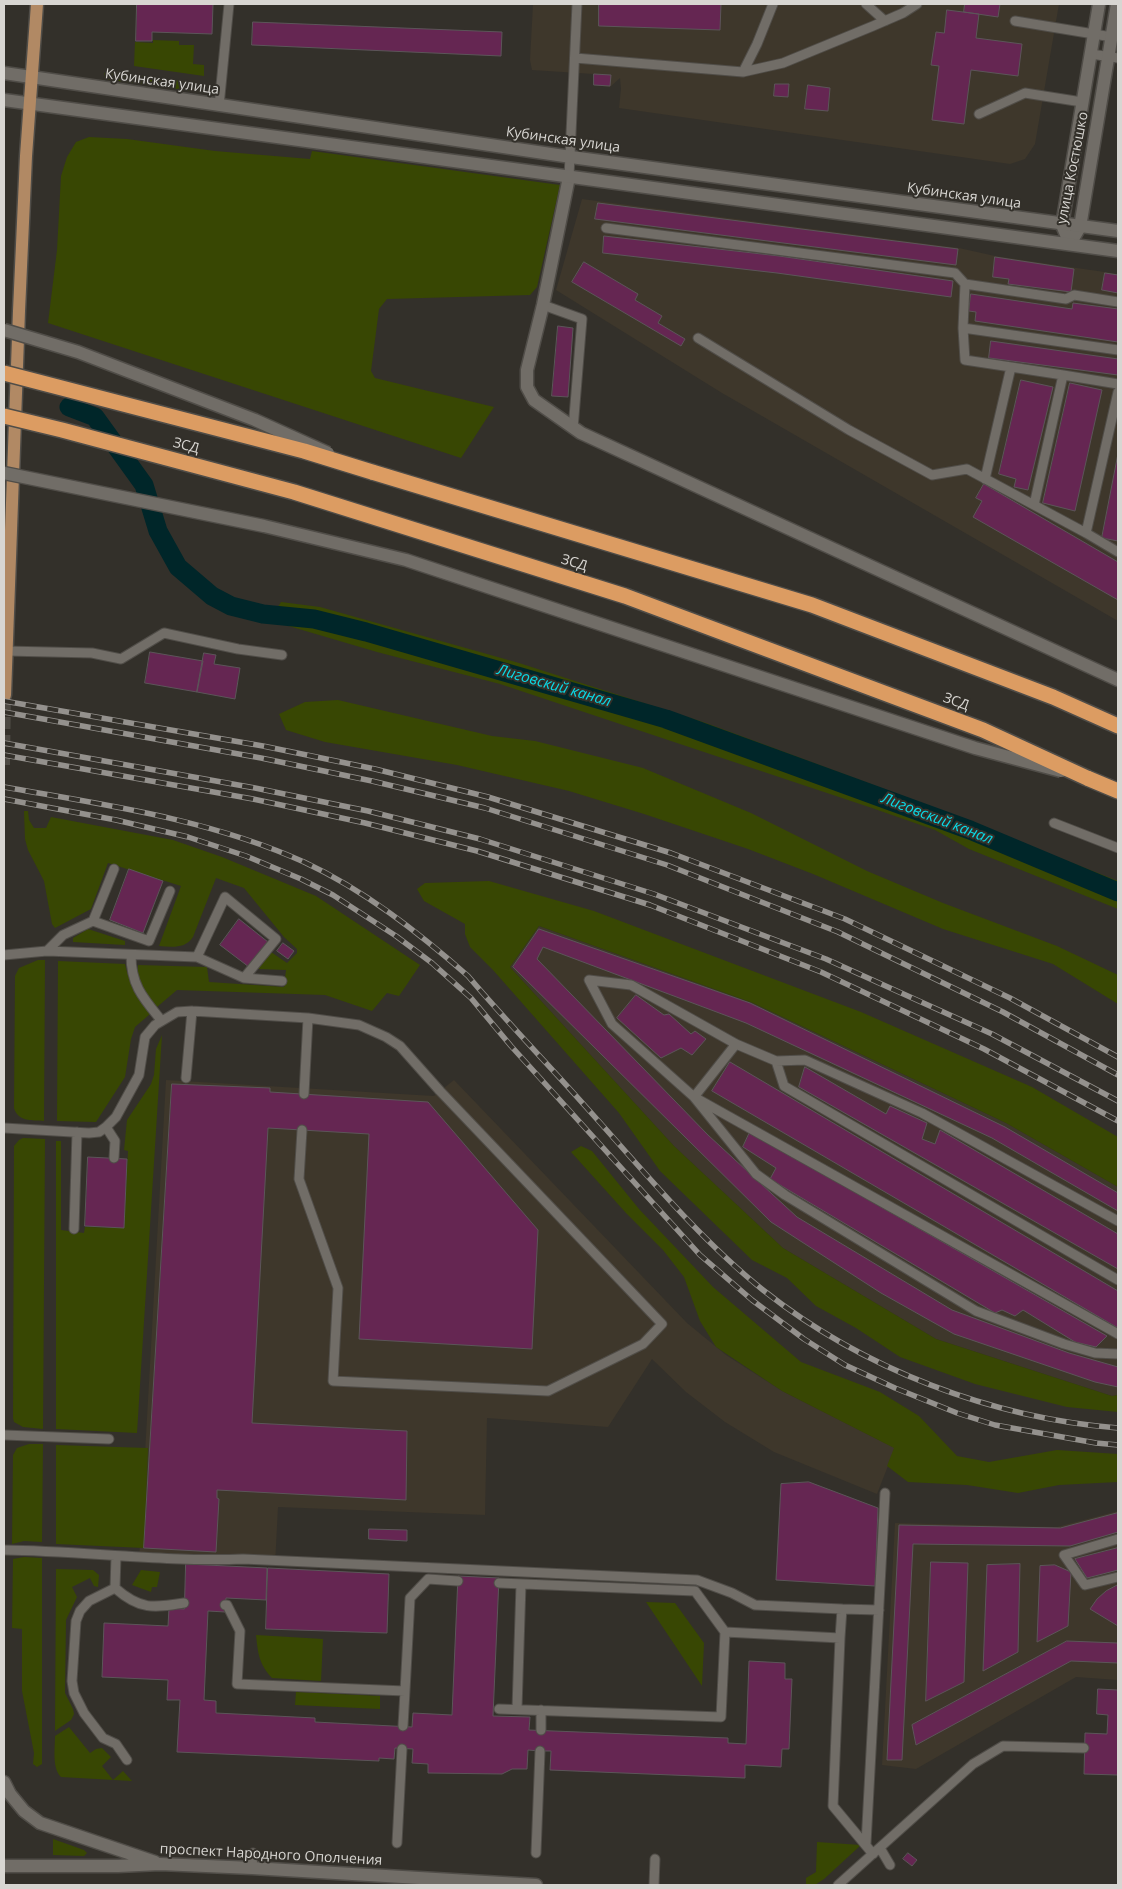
<!DOCTYPE html>
<html>
<head>
<meta charset="utf-8">
<style>
  body { margin:0 }
  #map { position:relative; width:1122px; height:1889px; overflow:hidden; background:#33302a; font-family:"Open Sans",sans-serif }
  canvas { display:block }
  .frame { position:absolute; inset:0; border:5px solid #d8d6d2; pointer-events:none }
</style>
</head>
<body>
<div id="map">
<canvas width="1122" height="1889"></canvas>
<div class="frame"></div>
</div>
<script>
const g = document.querySelector('canvas').getContext('2d');
g.lineJoin = 'round';
function paint(path, color) { g.fillStyle = color; g.fill(path, 'evenodd'); }
function strokePath(path, color, width, dash) { g.strokeStyle = color; g.lineWidth = width; g.lineCap = dash ? 'butt' : 'round'; g.setLineDash(dash || []); g.stroke(path); }
function label(font, color, halo, rows, align = 'center') {
  g.font = font + ' "Open Sans",sans-serif'; g.lineWidth = 4; g.setLineDash([]); g.textBaseline = 'middle'; g.strokeStyle = halo; g.fillStyle = color; for (const [text, x, y, turn = 0] of rows) {
    g.save(); g.translate(x, y); g.rotate((+turn || 0) * Math.PI / 180); g.textAlign = isNaN(turn) ? turn : align; if (halo) g.strokeText(text, 0, 0); g.fillText(text, 0, 0); g.restore();
  }
}
const built = new Path2D(`
  M533,4H1059L1035,144L1025,159L1010,164L619,108L621,89L620,78L610,87L594,85V74L532,70L530,60Z
  M582,199L959,248L995,256L1118,274V621L722,393L556,290Z
  M539,926L753,1003L1006,1123L1118,1187V1395L1112,1396L936,1339L783,1248L674,1146L510,967Z
  M166,1080L434,1096L454,1080L687,1323L726,1355L782,1391L895,1448L877,1494L774,1452L725,1422L686,1392L652,1359L608,1427L487,1418L485,1515L278,1507L275,1565L139,1560Z
  M1118,1511V1680L1076,1677L916,1769L882,1765L895,1523L1057,1527Z`);
const green = new Path2D(`
  M153,40L179,41V45H194L193,64L204,65V76L134,66L135,42L153,43Z
  M110,71L204,84V87L199,92L104,79V73Z
  M89,137L127,139L215,151L310,159L312,151L560,185L537,287L530,295L387,299L379,309L371,371L375,378L494,407L461,458L48,323L57,250L61,176L67,157L76,142Z
  M281,602L320,607L519,663L706,723L906,797L1118,881V909L969,849L935,830L869,807L500,684L377,652L275,622L273,615Z
  M338,700L492,736L535,741L643,768L751,813L867,871L943,903L1057,946L1118,975V1004L1053,964L943,929L813,874L748,849L644,814L569,791L457,765L325,742L286,730L279,714L305,702Z
  M24,811H28L29,820L34,828H46L51,817L173,840L222,857L316,896L420,965L399,996L387,993L372,1011L325,995L177,990L157,1007C145,995 136,982 138,965L207,967L209,982L284,987L286,970L258,969L271,952L287,963L297,953V949L284,937L244,888L216,878L193,937C185,949 172,947 159,946L181,886L108,863L91,909L55,928L52,924L44,881L28,850L25,839Z
  M489,881L594,911L861,1012L1032,1087L1118,1137V1187L1006,1123L753,1003L539,926L510,967L674,1146L783,1248L936,1339L1112,1396L1118,1395V1412L1067,1407L975,1384L900,1357L856,1328L816,1306L787,1278L752,1260L660,1171L619,1113L493,970L470,947L465,934V924L424,901L417,889L425,883Z
  M88,929L125,941V945L73,942V938Z
  M38,960H45L44,1121C32,1120 18,1122 14,1108L15,976L19,968Z
  M58,961L125,964C129,984 139,998 150,1014L135,1027L131,1039L125,1077L96,1122L57,1121Z
  M162,1035L137,1433L56,1429V1141H61V1230L84,1233L85,1227L124,1228L128,1151L124,1150L127,1120L151,1084L154,1075L156,1049Z
  M23,1138L45,1139L43,1429L23,1427L14,1422L13,1418L14,1146L19,1140Z
  M581,1146L592,1151L639,1209L713,1287L801,1362L880,1392L919,1416L957,1456L989,1462L1057,1450L1118,1454V1482L1059,1485L1018,1493L967,1485L908,1482L887,1466L894,1448L782,1391L716,1347L700,1321L684,1277L663,1250L626,1213L571,1152Z
  M29,1444H43L42,1542L24,1541L12,1544L13,1455L17,1448Z
  M56,1445L148,1448L144,1548L56,1544Z
  M24,1557L42,1558V1764L37,1767L33,1764L34,1753L22,1691V1629L12,1628L13,1559Z
  M56,1569L93,1570L99,1575L98,1587L94,1586L90,1578L72,1587L77,1597L66,1620L65,1693L73,1709L74,1714L71,1720L55,1731Z
  M141,1570L160,1572L157,1587H152L151,1592L132,1585Z
  M646,1602L675,1603L704,1643L702,1686Z
  M256,1635L323,1639L321,1681L272,1678C259,1664 258,1654 256,1635Z
  M296,1692L380,1696V1709L295,1705Z
  M69,1727L90,1753L96,1749L102,1748L111,1757L102,1766L113,1780L123,1771L132,1781L61,1777C52,1768 55,1749 55,1736Z
  M53,1839L84,1850L87,1853L84,1856L53,1855Z
  M817,1842L861,1845L824,1879L815,1885H806V1878L816,1872Z`);
const canal = new Path2D(`
  M69,407L95,417L144,485L158,531L178,567L212,596L231,606L263,614L314,619L366,632L666,719L970,830L1118,892`);
const building = new Path2D(`
  M137,4H213L212,34L152,32V41H136Z
  M599,4H721L720,30L599,26Z
  M965,4H1000L998,17L964,12Z
  M947,10L979,14L976,38L1022,44L1018,76L971,70L964,124L932,120L939,66L931,65L936,32L944,33Z
  M253,22L502,32L501,56L252,45Z
  M594,74L611,75L610,86L594,85Z
  M775,84H789L788,97L774,96Z
  M808,85L830,88L828,111L805,109Z
  M598,203L958,249L956,265L595,219Z
  M604,236L779,256L953,281L951,297L777,273L603,253Z
  M995,257L1074,269L1071,292L1008,284L1009,279L993,277Z
  M584,262L638,294L635,300L662,316L658,323L685,339L681,346L572,282Z
  M1105,273L1118,275V293L1102,290Z
  M971,294L1072,309L1073,303L1118,309V342L975,321L976,312L969,311Z
  M558,326L573,328L568,397L552,396Z
  M991,341L1118,359V375L989,358Z
  M1021,380L1053,387L1028,490L1014,487L1016,479L999,474Z
  M1070,383L1102,390L1075,511L1043,503Z
  M1118,454V541L1102,538Z
  M984,484L1118,562V600L973,517L982,501L976,498Z
  M150,652L203,661L197,692L145,683Z
  M204,653L216,655L214,664L240,668L235,699L197,692Z
  M129,869L163,881L143,933L110,920Z
  M239,919L268,942L249,967L220,945Z
  M539,929L750,1003L1005,1127L1118,1193V1211L992,1138L746,1023L543,947L537,959L708,1135L797,1217L952,1310L1069,1353L1118,1367V1387L1095,1382L954,1334L881,1293L771,1222L513,967Z
  M283,943L294,951L288,959L277,951Z
  M636,995L664,1015L669,1014L691,1034L695,1031L706,1039L692,1055L681,1048L661,1058L617,1018Z
  M730,1062L1118,1291V1328L712,1091Z
  M805,1067L886,1114L890,1106L927,1123L922,1139L935,1144L940,1130L1118,1234V1269L799,1087Z
  M172,1084L270,1088V1092L428,1102L538,1230L532,1349L359,1339L369,1134L268,1128L252,1423L407,1431L406,1500L217,1490V1498L219,1499L216,1552L144,1548Z
  M750,1132L1107,1336L1096,1347L1075,1342L1023,1310L1015,1316L1002,1310L995,1313L770,1179L776,1168L743,1147Z
  M88,1157L127,1159L124,1228L85,1226Z
  M809,1482L878,1508L875,1586L776,1580L781,1484Z
  M1118,1513V1532L1070,1546L913,1544L902,1760H887L899,1525L1060,1528Z
  M369,1529L407,1530V1541L369,1539Z
  M1118,1548V1570L1087,1578L1075,1559Z
  M931,1562L968,1563L964,1682L926,1701Z
  M186,1564L267,1568L266,1600L226,1598L225,1612L208,1611L204,1700L216,1701V1713L315,1718V1722L412,1727L413,1713L452,1715L458,1576L499,1578L493,1716L530,1717L529,1730L728,1738V1743L746,1744L749,1661L785,1663V1679H792L789,1749H782L781,1767L745,1765V1778L550,1770L551,1751H540L528,1750L527,1769H512L502,1774L428,1773V1764L412,1763L413,1749L395,1748L394,1759L379,1758V1761L177,1752L180,1700H167L168,1680L102,1677L104,1623L168,1626L169,1608L184,1609Z
  M1020,1564L1018,1652L983,1671L987,1565Z
  M1055,1565L1071,1572L1068,1626L1037,1642L1040,1566Z
  M268,1568L389,1574L387,1633L266,1629Z
  M1118,1585V1626L1090,1609L1097,1599L1106,1591Z
  M1067,1641L1118,1643V1663L1071,1661L916,1745L912,1725Z
  M1098,1689L1118,1690V1775L1084,1774L1085,1733L1107,1734L1108,1715L1097,1714Z
  M908,1853L917,1860L912,1866L903,1859Z`);
const primaryTunnel = new Path2D(`
  M4,765L5,695`);
const service = new Path2D(`
  M866,4L885,21
  M1015,21L1112,37
  M1091,54L1118,58
  M575,58L743,72L783,63L873,26L903,13L917,4
  M743,72L757,44L773,4
  M219,106L229,4
  M979,114L1025,93L1082,102
  M569,177L577,4
  M606,228L955,273L965,284L963,328L1118,350
  M965,284L1066,299L1074,295L1118,302
  M543,305L582,319L573,429
  M963,328L965,360L1011,367
  M698,338L849,430L932,475L967,469L1086,533L1118,392
  M985,479L1011,367L1063,375
  M1034,505L1063,375L1118,384
  M1086,533L1118,552
  M6,651L92,653L121,659L164,633L238,649L282,655
  M1054,823L1118,848
  M93,921L149,941L170,891
  M47,951L63,935L93,921L114,869
  M4,955L47,951L197,957L244,978L276,939L225,897L197,957
  M131,955C131,985 143,998 161,1020
  M244,978L282,981
  M736,1044L694,1097L756,1174L785,1195L976,1311L1064,1344L1095,1353L1118,1354
  M776,1061L784,1086L1118,1280
  M186,1078L192,1011
  M304,1094L308,1018
  M106,1127L115,1141L114,1158
  M4,1128L89,1133L99,1132L106,1127L116,1117L139,1075L145,1037L155,1025L177,1012L192,1011L308,1018L359,1025L386,1037L400,1046L440,1091L662,1324L643,1344L548,1391L333,1381L338,1288L299,1179L302,1130
  M1118,1221L922,1113L805,1060L776,1061L736,1044L631,985L589,980L612,1024L694,1097L1118,1334
  M74,1229L77,1132
  M4,1435L109,1439
  M1118,1539L1064,1555L1085,1585L1118,1577
  M4,1550C84,1551 163,1562 243,1559L697,1580L732,1593L755,1605L842,1609L840,1638
  M116,1556L115,1588C140,1610 153,1608 184,1603
  M499,1583L695,1591L725,1632L840,1638L833,1806L873,1854
  M115,1588L89,1601L80,1611L76,1621L72,1681L74,1693L84,1713L103,1738L116,1744L127,1760
  M225,1605H227L240,1631L237,1684L405,1691L410,1598L428,1579L458,1581
  M842,1609L879,1610
  M499,1709L721,1717L725,1632
  M517,1709L521,1584
  M403,1726L405,1691
  M541,1730V1710
  M397,1843L402,1749
  M866,1844L885,1493
  M880,1848L890,1865
  M536,1853L540,1751
  M252,1868L253,1853
  M654,1885L655,1859
  M838,1885L973,1764L1003,1746L1084,1748`);
const minor = new Path2D(`
  M569,177L543,305L527,370V387L534,400L581,433L1118,680
  M1070,244L1080,227L1117,4
  M1070,244L1062,225L1099,4`);
const secondary = new Path2D(`
  M4,73L571,157L1118,231
  M4,100L1118,251
  M4,1782L10,1794L24,1811L40,1823L155,1862
  M4,1866H118L160,1864L252,1868L536,1885`);
const primary = new Path2D(`
  M5,695L19,311L26,156L37,4`);
const motorway = new Path2D(`
  M372,472L812,605L1053,697L1118,726
  M1087,778L1118,791`);
const rail = new Path2D(`
  M4,701L263,746L375,769L488,797L671,853L845,919L1010,998L1118,1057
  M4,712L261,758L372,781L485,808L667,865L838,932L1003,1012L1118,1075
  M4,743L255,788L368,811L480,839L654,894L826,959L992,1034L1118,1101
  M4,755L253,799L365,823L477,851L650,905L821,972L984,1049L1118,1121
  M4,787C105,805 209,819 304,862C364,890 418,932 468,976C506,1021 547,1063 586,1107C642,1169 698,1238 763,1290C863,1369 991,1418 1118,1428
  M4,799L116,820L188,837L246,856L301,879L333,895L396,936L432,963L471,998L511,1046L700,1255L752,1300L804,1339L845,1365L895,1388L957,1413L995,1425L1096,1443L1118,1445`);
const secondaryBridge = new Path2D(`
  M4,330L78,352L255,420L328,453
  M4,473L264,526L406,560L975,748L1061,771`);
const motorwayBridge = new Path2D(`
  M4,373L304,451L372,472
  M4,416L62,430L294,492L625,596L983,730L1087,778`);
const streetNames = [
  ["Кубинская улица",162,82,8],
  ["Кубинская улица",563,140,8],
  ["улица Костюшко",1073,168,-79],
  ["Кубинская улица",964,196,8],
  ["ЗСД",186,446,15],
  ["ЗСД",574,563,17],
  ["ЗСД",956,702,20],
  ["проспект Народного Ополчения",271,1855,3]
];
const waterNames = [
  ["Лиговский канал",554,686,16],
  ["Лиговский канал",937,819,21]
];
paint(built, '#3e372b');
paint(green, '#384703');
strokePath(canal, '#002629', 19);
paint(building, '#652652');
strokePath(building, '#5c5559', 1);
strokePath(primaryTunnel, '#4c4943', 12, [12, 6]);
strokePath(service, '#504d48', 11);
strokePath(minor, '#504d48', 15);
strokePath(secondary, '#504d48', 15);
strokePath(primary, '#504d48', 15);
strokePath(motorway, '#504d48', 18);
strokePath(service, '#716d67', 9);
strokePath(minor, '#716d67', 12);
strokePath(secondary, '#716d67', 12);
strokePath(primary, '#b18964', 12);
strokePath(motorway, '#dc9c62', 15);
strokePath(rail, '#94918d', 5.5);
strokePath(rail, '#33302a', 4, [11]);
strokePath(secondaryBridge, '#504d48', 15, []);
strokePath(motorwayBridge, '#504d48', 18, []);
strokePath(secondaryBridge, '#716d67', 12);
strokePath(motorwayBridge, '#dc9c62', 15);
label('14px', '#d8d6d2', '#33302a', streetNames);
label('italic 15px', '#0adae7', '#33302a', waterNames);
</script>
</body>
</html>
